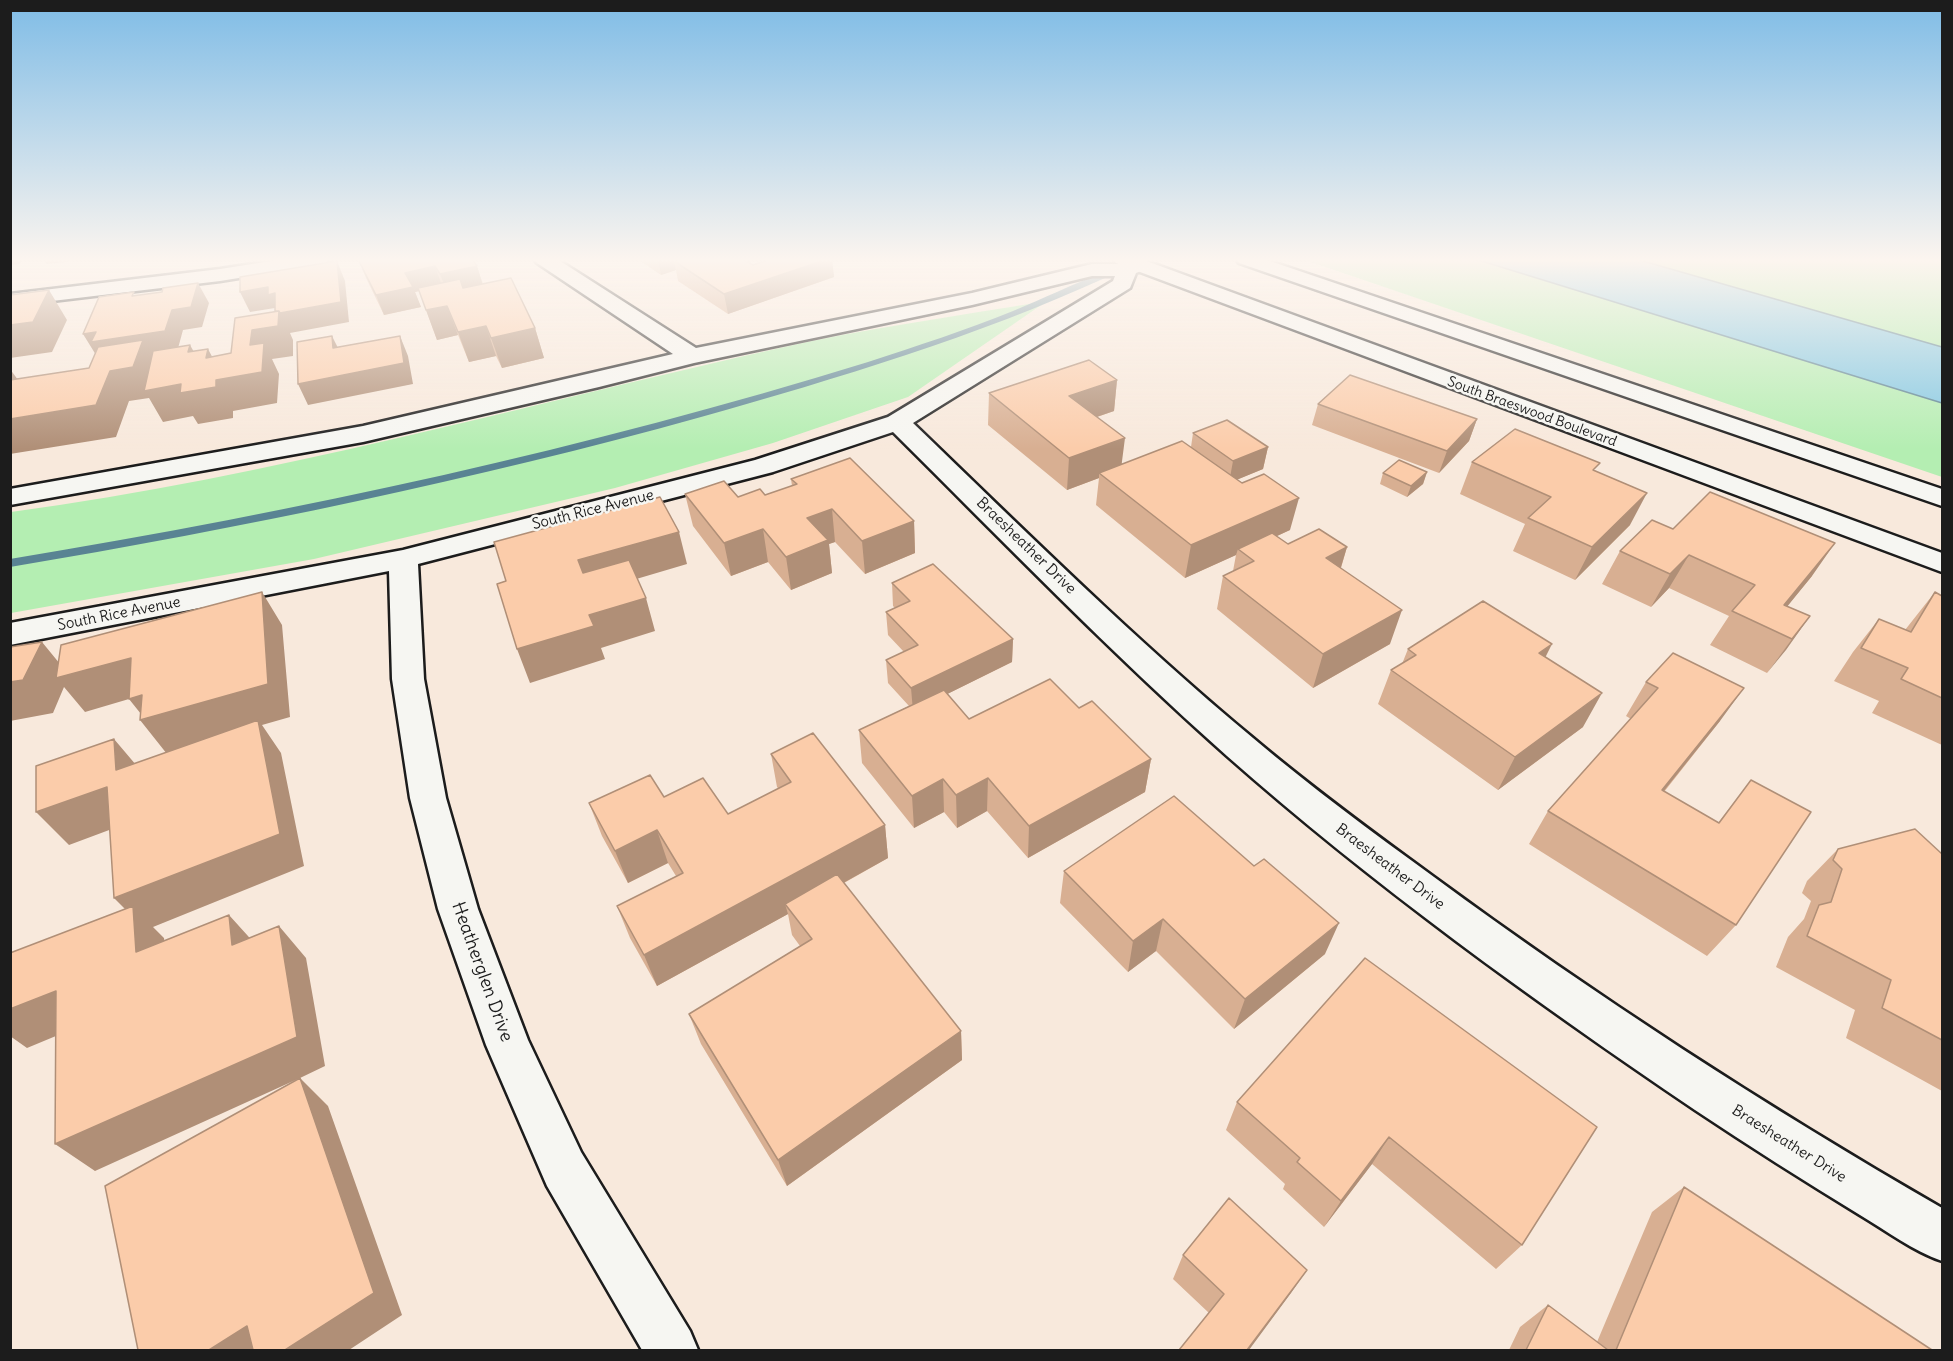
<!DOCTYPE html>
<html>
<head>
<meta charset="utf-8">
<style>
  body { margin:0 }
  #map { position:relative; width:1953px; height:1361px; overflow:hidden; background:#f8e9dc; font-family:Delius,sans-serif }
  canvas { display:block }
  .frame { position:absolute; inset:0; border:12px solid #1c1c1c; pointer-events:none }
</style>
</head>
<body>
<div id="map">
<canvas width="1953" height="1361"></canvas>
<div class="frame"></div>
</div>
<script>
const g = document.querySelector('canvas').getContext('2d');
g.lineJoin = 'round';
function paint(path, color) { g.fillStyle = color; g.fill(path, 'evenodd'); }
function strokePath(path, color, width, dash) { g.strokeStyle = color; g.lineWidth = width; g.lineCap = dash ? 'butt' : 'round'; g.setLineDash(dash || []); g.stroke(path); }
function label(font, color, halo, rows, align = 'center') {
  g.font = font + ' Delius,sans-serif'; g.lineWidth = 5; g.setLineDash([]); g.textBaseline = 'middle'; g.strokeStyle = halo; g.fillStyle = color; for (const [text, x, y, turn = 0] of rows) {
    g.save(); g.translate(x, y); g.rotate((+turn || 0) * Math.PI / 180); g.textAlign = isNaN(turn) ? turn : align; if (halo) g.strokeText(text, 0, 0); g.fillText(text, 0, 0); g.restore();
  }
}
const green = new Path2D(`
  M1302,259H1942V477Z
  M1047,301L908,397L773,443L615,488L314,559L11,613V512C271,477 524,405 780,348C868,328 958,316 1047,301Z`);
const water = new Path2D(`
  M1475,259H1636L1942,347V403Z`);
const stream = new Path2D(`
  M1102,273L1105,274V278C975,337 839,378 701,417C474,480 243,528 10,567V559C301,511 587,449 868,362C917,346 966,330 1013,311C1043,299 1072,284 1102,273Z`);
const minor = new Path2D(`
  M284,259H329L326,263L319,265L220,281L10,306V294L220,269Z
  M534,259H557L696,348L972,293L1092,264H1124L1139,259L1146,261L1149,265L1146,269L1136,273L1130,288L913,423C1024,530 1134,639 1253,738C1311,787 1372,832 1434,877C1597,997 1767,1107 1942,1208V1261C1913,1251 1887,1231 1860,1215C1804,1181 1749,1146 1695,1110C1534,1001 1373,885 1227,756C1111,653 1003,541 893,432L773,472L418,564L424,679L446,798L478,909L528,1040L581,1152L690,1331L698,1350H642L547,1186L486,1045L438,909L410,798L392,679L389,571L10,645V623L403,550L755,460L888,417L1113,281L1115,276H1092L972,305L694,363L599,387L363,442L10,505V489L363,426L673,354L537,263Z`);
const major = new Path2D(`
  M1113,259H1141L1942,553V572L1116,263Z
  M1236,259H1264L1942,489V506L1239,263Z`);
const wall = new Path2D(`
  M358,259L477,266L483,284L535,328L544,358L502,368L496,356L469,362L458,335L437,340L419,291L415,292L421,307L384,315L366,278Z
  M637,259H743L753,265L771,259H832L834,277L728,314L678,281L676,270L661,275Z
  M1117,380L1114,411L1097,417L1122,464L1191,447L1193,433L1268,447L1263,469L1236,480L1290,530L1277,536L1288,544L1347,547L1341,568L1390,644L1313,688L1217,609L1223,576L1233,571L1236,555L1185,578L1096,505L1099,478L1067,490L988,425L989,393Z
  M1318,404L1477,419L1469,441L1439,473L1312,425Z
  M1472,462L1596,471L1630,525L1575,580L1513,551L1525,524L1460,494Z
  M1427,472L1423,484L1407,497L1380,484L1383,473Z
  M791,479L914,521L915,553L865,574L835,542L829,544L832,573L791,590L768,562L731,576L693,526L685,494L738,497L765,495L792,486Z
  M1673,529L1812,576L1787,606L1810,616L1767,673L1710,645L1729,616L1669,588L1651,607L1602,584L1620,551Z
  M892,583L1013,639L1012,662L947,694L969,719L1079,708L1151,759L1145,792L1028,858L987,811L957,828L944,812L914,828L862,763L859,730L909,706L888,683L886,660L904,652L888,635L886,612L895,608L893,606Z
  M1935,592L1942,596V745L1872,713L1879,701L1834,681L1853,652L1879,619L1905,630Z
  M1408,649L1545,657L1583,727L1498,790L1378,704L1391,670L1402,664Z
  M1646,682L1720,721L1664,792L1718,823L1751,780L1736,925L1707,956L1529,844L1548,811L1631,719L1626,716Z
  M771,754L885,825L888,858L844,883L961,1031L962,1060L787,1186L701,1044L689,1014L800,946L792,935L788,914L657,986L630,938L617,906L676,876L668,863L628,883L602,836L589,803L664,797L728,814L779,789L777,787Z
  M1838,849L1942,854V1091L1846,1038L1855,1010L1776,967L1788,937L1804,919L1811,901L1802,893L1807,881Z
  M1064,871L1325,954L1234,1029L1156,951L1128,972L1060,903Z
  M1365,958L1522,1245L1496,1269L1372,1164L1324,1227L1283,1189L1285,1184L1226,1130L1237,1102Z
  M1684,1187L1932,1350H1509L1520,1327L1548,1305L1597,1342L1652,1212Z
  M1183,1255L1291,1293L1209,1313L1173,1279Z`);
const shadedWall = new Path2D(`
  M10,259H23L19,264L10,265Z
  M43,259H92L47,264Z
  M658,259H710L674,261L676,270L661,275Z
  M828,259H832L834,277L728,314L724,294Z
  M337,261L345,281L349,322L290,333L293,340V356L272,359L279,374L277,403L233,411V418L198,424L193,416L163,422L149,398L129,401L116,437L10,454V419L96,405V355L83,334L172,310L198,283L209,303L202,327L183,330L177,352L152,356L160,371L206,358L208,349L224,379L250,345L252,330L277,313L275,308L250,312L240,292Z
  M435,266L442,286L415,292L421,307L384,315L376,295L405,273Z
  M477,266L483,286L448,294L440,274Z
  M49,290L67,320L52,352L10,358V325Z
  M447,306L458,335L437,340L426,310Z
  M486,326L496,356L469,362L458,332Z
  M535,328L544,358L502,368L491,338Z
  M332,336L342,356L333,348Z
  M400,336L408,356L413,384L308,405L298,384Z
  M190,345L207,375L188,352Z
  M10,369L21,384L10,405Z
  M1117,380L1114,411L1067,427L1069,396Z
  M1477,419L1469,441L1439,473L1447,451Z
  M1125,438L1121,469L1099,473V478L1067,490L1069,458Z
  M1268,447L1263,469L1229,483L1233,461Z
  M1427,472L1423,484L1407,497L1411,486Z
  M1647,493L1630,525L1575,580L1592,547Z
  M1299,498L1290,530L1242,552L1238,549L1236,555L1185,578L1191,545Z
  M832,509L835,542L829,544L832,573L791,590L786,557L807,518Z
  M914,521L915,553L865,574L862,541Z
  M763,529L768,562L731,576L724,543Z
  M679,532L687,564L589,593L578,560Z
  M1835,543L1812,576L1769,629L1784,605Z
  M1347,547L1337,580L1326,558Z
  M1689,555L1669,588L1651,607L1670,574Z
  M262,592L282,625L290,717L262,725L281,753L304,866L153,927L164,938L168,983L136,952L133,917L114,898L167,754L140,720L145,719L129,699L85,712L64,687L53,713L10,721V682L42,642L69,675Z
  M646,598L655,631L601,648L605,659L530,683L517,649L589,615Z
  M1402,610L1390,644L1313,688L1323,654Z
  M1810,616L1786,650L1767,673L1792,639Z
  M1013,639L1012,662L913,711L911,688Z
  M1552,644L1535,678L1539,653Z
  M1744,688L1720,721L1638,823L1662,790Z
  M1602,693L1583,727L1498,790L1515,757Z
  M114,739L142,772L116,770Z
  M1151,759L1145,792L1028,858L1029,826Z
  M988,778L987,811L957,828L956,795Z
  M943,779L944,812L914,828L912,796Z
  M107,787L136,820L69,845L36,812Z
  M885,825L888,858L791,912L785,904L788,914L657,986L644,955Z
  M657,830L668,863L628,883L615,851Z
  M229,915L257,946L232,945Z
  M1163,919L1156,951L1128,972L1133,941Z
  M1339,923L1325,954L1234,1029L1245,999Z
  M279,926L306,958L325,1066L300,1078L328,1106L402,1315L349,1350H285L300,1078L95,1171L55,1144Z
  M56,991L92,1021L27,1048L10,1036V1009Z
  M961,1031L962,1060L787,1186L778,1160Z
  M1389,1137L1372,1164L1324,1227L1341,1201Z
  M1307,1270L1291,1293L1249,1350H1247Z
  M247,1326L277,1350H209Z`);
const building = new Path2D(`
  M358,259H472L477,266L440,274L435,266L405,273L413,287L376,295Z
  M683,259H743L753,265L771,259H828L724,294L674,261Z
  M337,261L341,302L280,313L279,311H275V293L268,295V287L240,292V277Z
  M511,278L535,328L491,338L486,326L458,332L447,306L426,310L418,288L460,279L463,288Z
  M198,283L191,307L172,310L165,331L91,342L96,332L83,334L99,297L134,292L132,296L162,292L163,288Z
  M49,290L33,322L10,325V295Z
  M279,311L278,326L252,330L250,345L264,343L262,372L216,380V387L180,393L181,384L144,391L153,351L190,345L188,352L208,349L206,358L231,353L235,318Z
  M332,336L333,348L400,336L404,363L298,384L297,342Z
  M143,340L133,367L110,371L96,405L10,419V380L89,368L98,347Z
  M1089,360L1117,380L1069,396L1125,438L1069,458L989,393Z
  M1350,375L1477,419L1447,451L1318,404Z
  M1227,420L1268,447L1233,461L1193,433Z
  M1515,429L1600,463L1593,470L1647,493L1592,547L1528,518L1551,497L1472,462Z
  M1182,441L1242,483L1264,474L1299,498L1191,545L1099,473Z
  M850,458L914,521L862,541L832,509L807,518L828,540L786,557L763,529L724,543L685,494L724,481L738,497L760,489L765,495L797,484L791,479Z
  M1399,460L1427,472L1411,486L1383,473Z
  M1710,492L1835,543L1784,605L1810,616L1792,639L1732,611L1755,585L1689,555L1670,574L1620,551L1652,520L1673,529Z
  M660,497L679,532L578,560L583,573L629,560L646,598L589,615L594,626L517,649L497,584L506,581L494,542Z
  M1319,529L1347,547L1326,558L1402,610L1323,654L1223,576L1254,561L1238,549L1272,533L1288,544Z
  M933,564L1013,639L911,688L886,660L918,645L886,612L910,601L892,583Z
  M262,592L268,684L140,720L142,695L129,699L131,658L56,678L61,645Z
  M1935,592L1942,596V698L1901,679L1908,668L1861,648L1879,619L1911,632Z
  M1483,601L1552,644L1539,653L1602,693L1515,757L1391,670L1416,655L1408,649Z
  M42,642L23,680L10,682V647Z
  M1673,653L1744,688L1662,790L1719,823L1751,780L1811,812L1736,925L1548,811L1658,688L1646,682Z
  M1050,679L1079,708L1092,701L1151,759L1029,826L988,778L956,795L943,779L912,796L859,730L944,690L969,719Z
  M258,720L280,834L114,898L107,787L36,812V766L114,739L116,770Z
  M813,733L885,825L644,955L617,906L683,873L657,830L615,851L589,803L650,775L664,797L703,778L728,814L791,782L771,754Z
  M1174,796L1254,866L1264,859L1339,923L1245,999L1163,919L1133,941L1064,871Z
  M1915,829L1942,854V1040L1882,1008L1891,980L1807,936L1819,905L1831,902L1842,869L1833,860L1838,849Z
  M837,874L961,1031L778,1160L689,1014L812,939L785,904Z
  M133,906L136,952L229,915L232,945L279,926L297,1037L55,1144L56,991L10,1009V953Z
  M1365,958L1597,1127L1522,1245L1389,1137L1341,1201L1297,1162L1300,1158L1237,1102Z
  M300,1078L374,1293L285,1350H253L247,1326L209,1350H138L105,1186Z
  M1684,1187L1932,1350H1616Z
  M1229,1198L1307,1270L1247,1350H1179L1224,1294L1183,1255Z
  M1548,1305L1608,1350H1526Z`);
const farStreetnames = [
  ["South Braeswood Boulevard",1532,412,20]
];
const streetNames = [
  ["South Rice Avenue",593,510,-14],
  ["Braesheather Drive",1026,546,44],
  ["South Rice Avenue",119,614,-11],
  ["Braesheather Drive",1390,867,37],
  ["Braesheather Drive",1789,1144,32]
];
const nearStreetnames = [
  ["Heatherglen Drive",482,972,70]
];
paint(green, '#b4eeb2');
paint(water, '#82c8e3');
strokePath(water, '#598393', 1.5);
paint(stream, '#598393');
strokePath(minor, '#1c1c1c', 5);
strokePath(major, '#1c1c1c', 5);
paint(minor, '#f6f6f2');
paint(major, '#f6f6f2');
paint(wall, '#d8af92');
paint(shadedWall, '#b08f77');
paint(building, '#fbccaa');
strokePath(building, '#b08f77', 1.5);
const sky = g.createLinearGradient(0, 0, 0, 449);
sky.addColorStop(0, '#7fbce6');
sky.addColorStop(0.58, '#fcf5ef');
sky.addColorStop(1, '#fcf5ef00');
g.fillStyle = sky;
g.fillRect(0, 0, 1953, 449);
label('14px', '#1c1c1c', '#f6f6f2', farStreetnames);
label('15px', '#1c1c1c', '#f6f6f2', streetNames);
label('18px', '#1c1c1c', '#f6f6f2', nearStreetnames);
</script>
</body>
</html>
